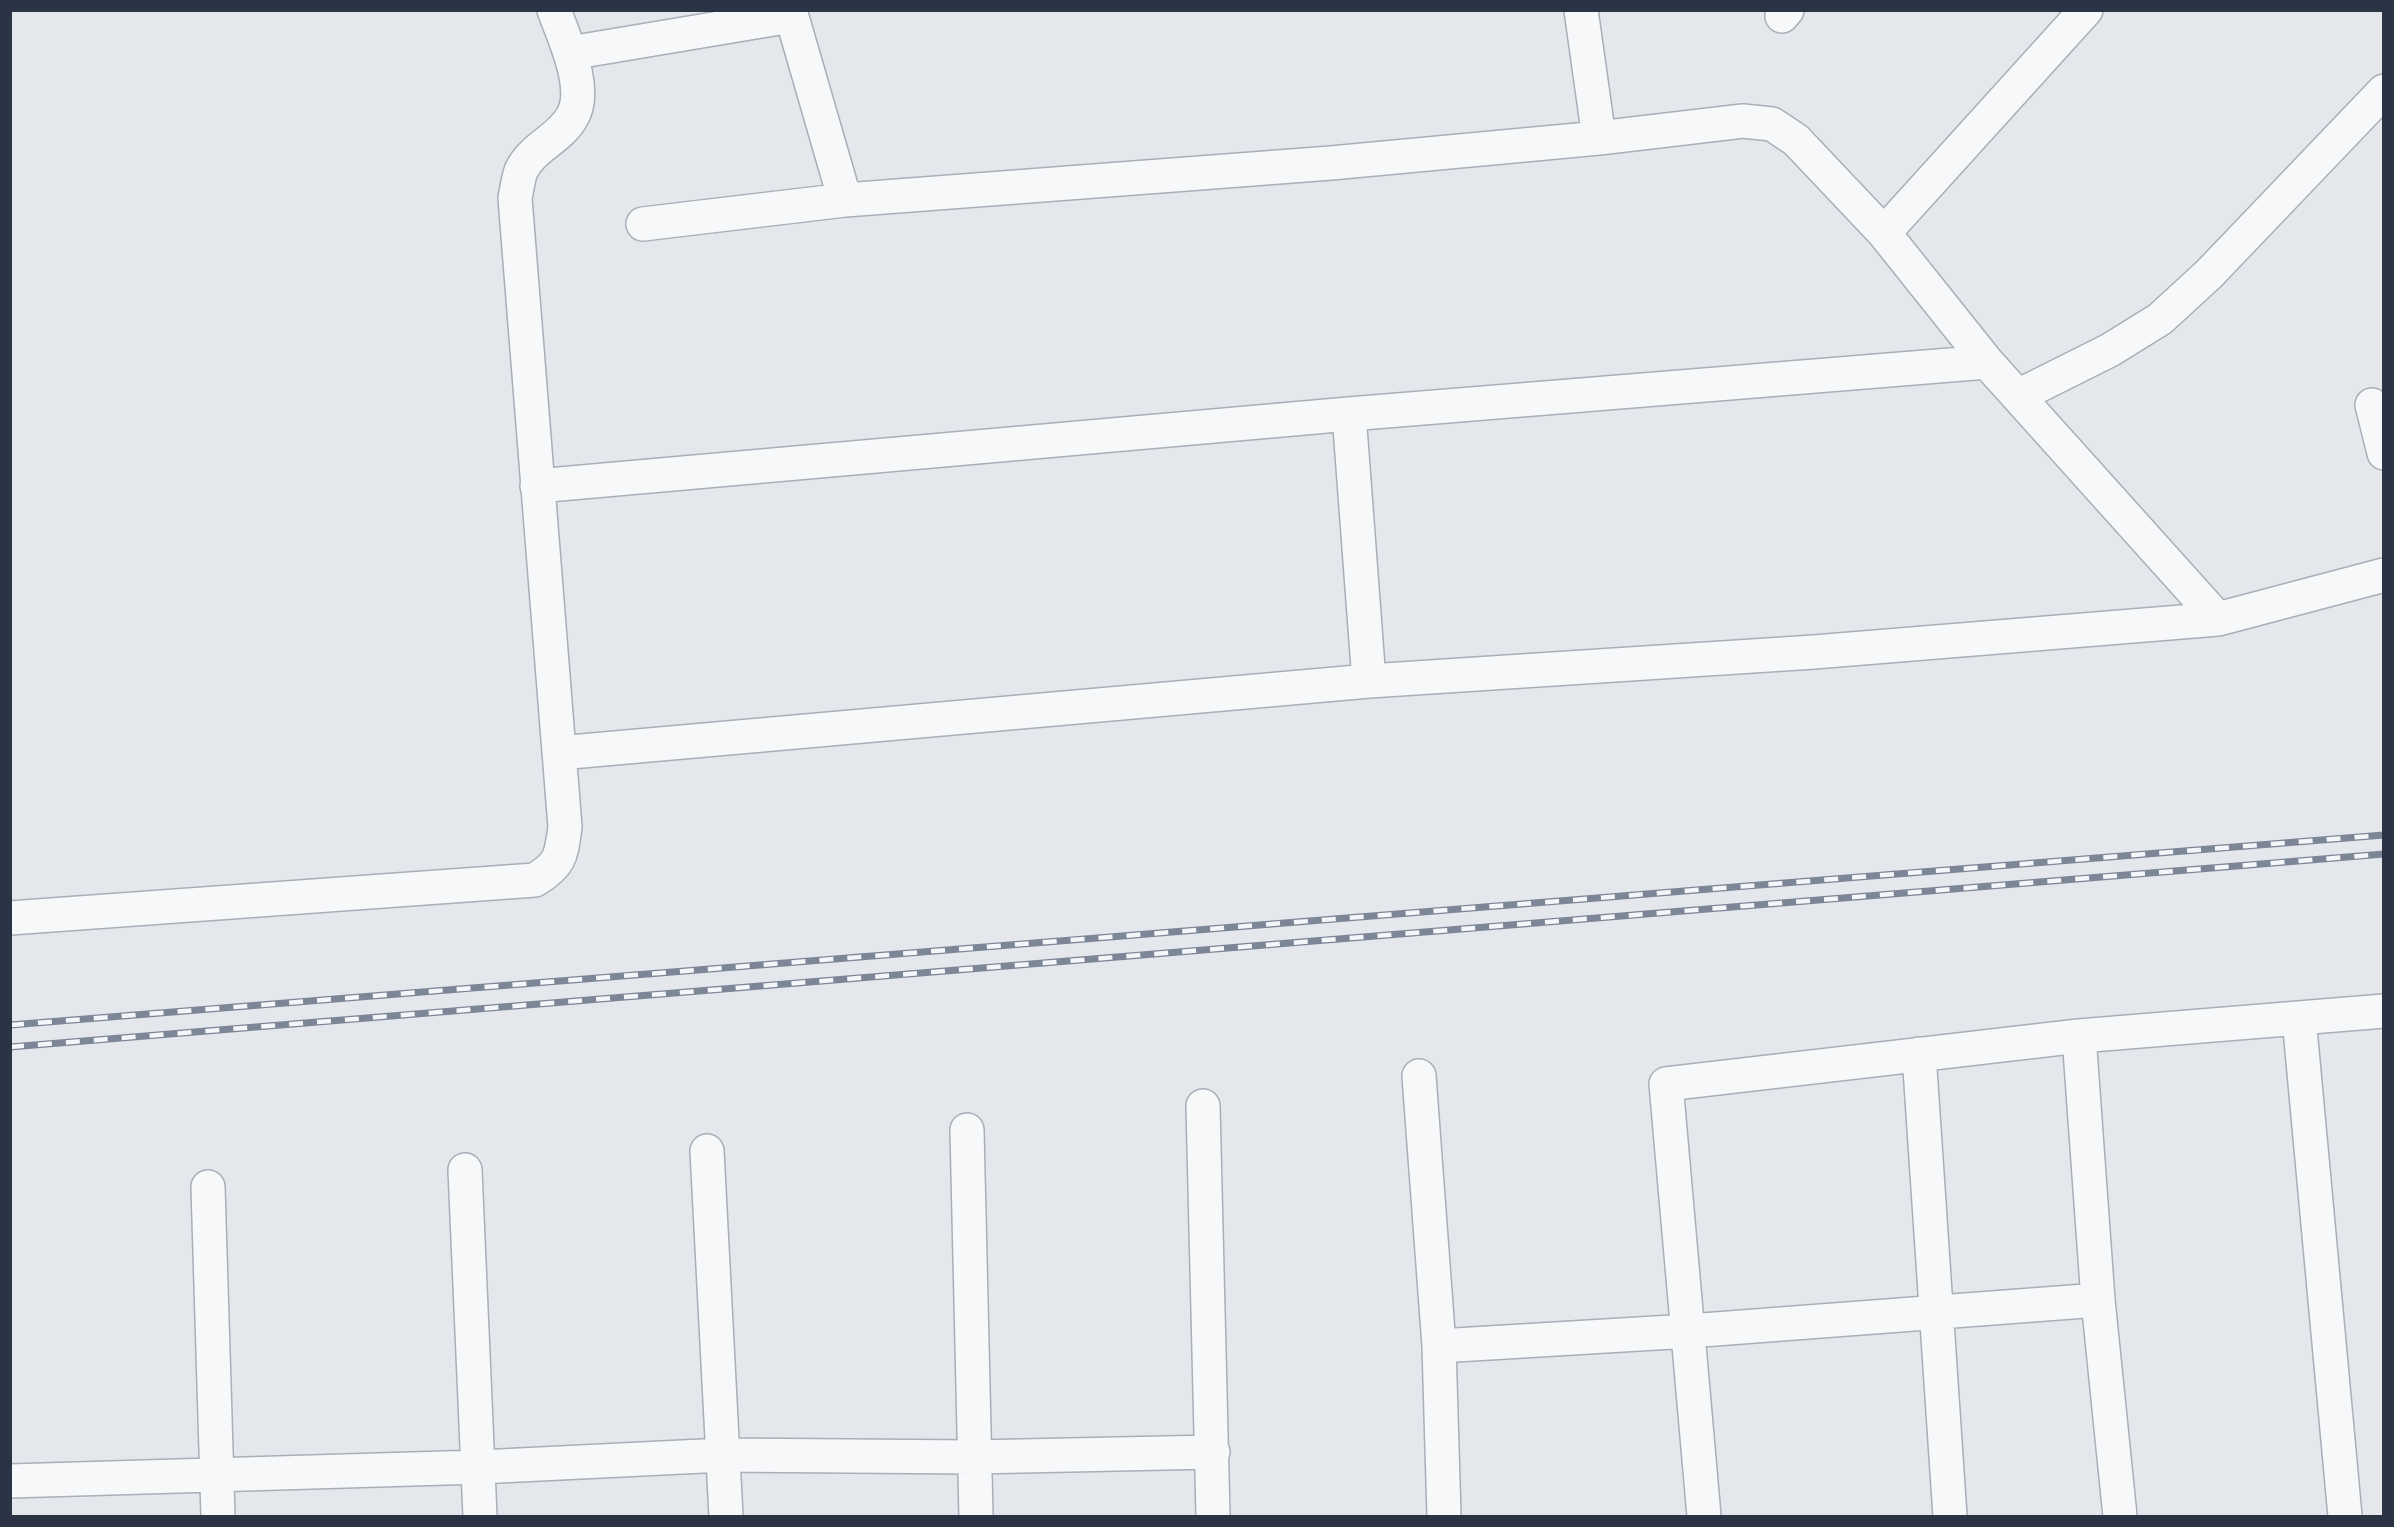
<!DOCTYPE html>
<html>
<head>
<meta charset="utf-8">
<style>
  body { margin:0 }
  #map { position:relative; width:2394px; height:1527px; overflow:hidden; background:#e4e7ec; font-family:"Space Grotesk",sans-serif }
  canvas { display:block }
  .frame { position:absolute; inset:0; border:12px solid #2b3445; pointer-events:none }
</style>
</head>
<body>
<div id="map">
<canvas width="2394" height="1527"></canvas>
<div class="frame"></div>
</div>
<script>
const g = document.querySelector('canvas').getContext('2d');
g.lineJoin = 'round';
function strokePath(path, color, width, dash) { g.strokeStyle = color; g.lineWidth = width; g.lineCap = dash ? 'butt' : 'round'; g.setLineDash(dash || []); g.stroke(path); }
const street = new Path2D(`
  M790,10L845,200L1331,163L1599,138L1743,121L1772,124L1796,140L1884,233L1987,362L2218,619
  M1581,10L1599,138
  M1782,16L1787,10
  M570,53L791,16
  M643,224L845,200
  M1884,233L2086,10
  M2018,396L2110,350L2160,319L2209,274L2384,91
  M2372,405L2384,453
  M1349,414L1369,681
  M537,486L1349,414L1987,362
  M559,753L1369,681L1814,652L2218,619L2384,575
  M10,918L535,880C561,864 561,856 565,827L515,198C517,189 518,179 521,171C532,147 560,139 572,117C589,89 564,38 554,10
  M2299,1018L2345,1516
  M2079,1036L2098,1300L2120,1516
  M1919,1054L1950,1516
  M1419,1076L1439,1346L1444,1516
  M1203,1106L1213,1516
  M967,1130L976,1516
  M707,1151L726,1516
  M465,1170L480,1516
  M208,1187L218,1516
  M1439,1346L1689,1331L2098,1300
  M10,1481L479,1467L723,1455L974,1457L1213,1452
  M1704,1516L1666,1084L2079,1036L2384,1011`);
const rail = new Path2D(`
  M10,1025L2384,835
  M10,1047L2384,854`);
strokePath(street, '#a9aeb7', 36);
strokePath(street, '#f7f8fa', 33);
strokePath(rail, '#7d8696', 7);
strokePath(rail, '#f4f6f9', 4.5, [14]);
</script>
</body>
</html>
